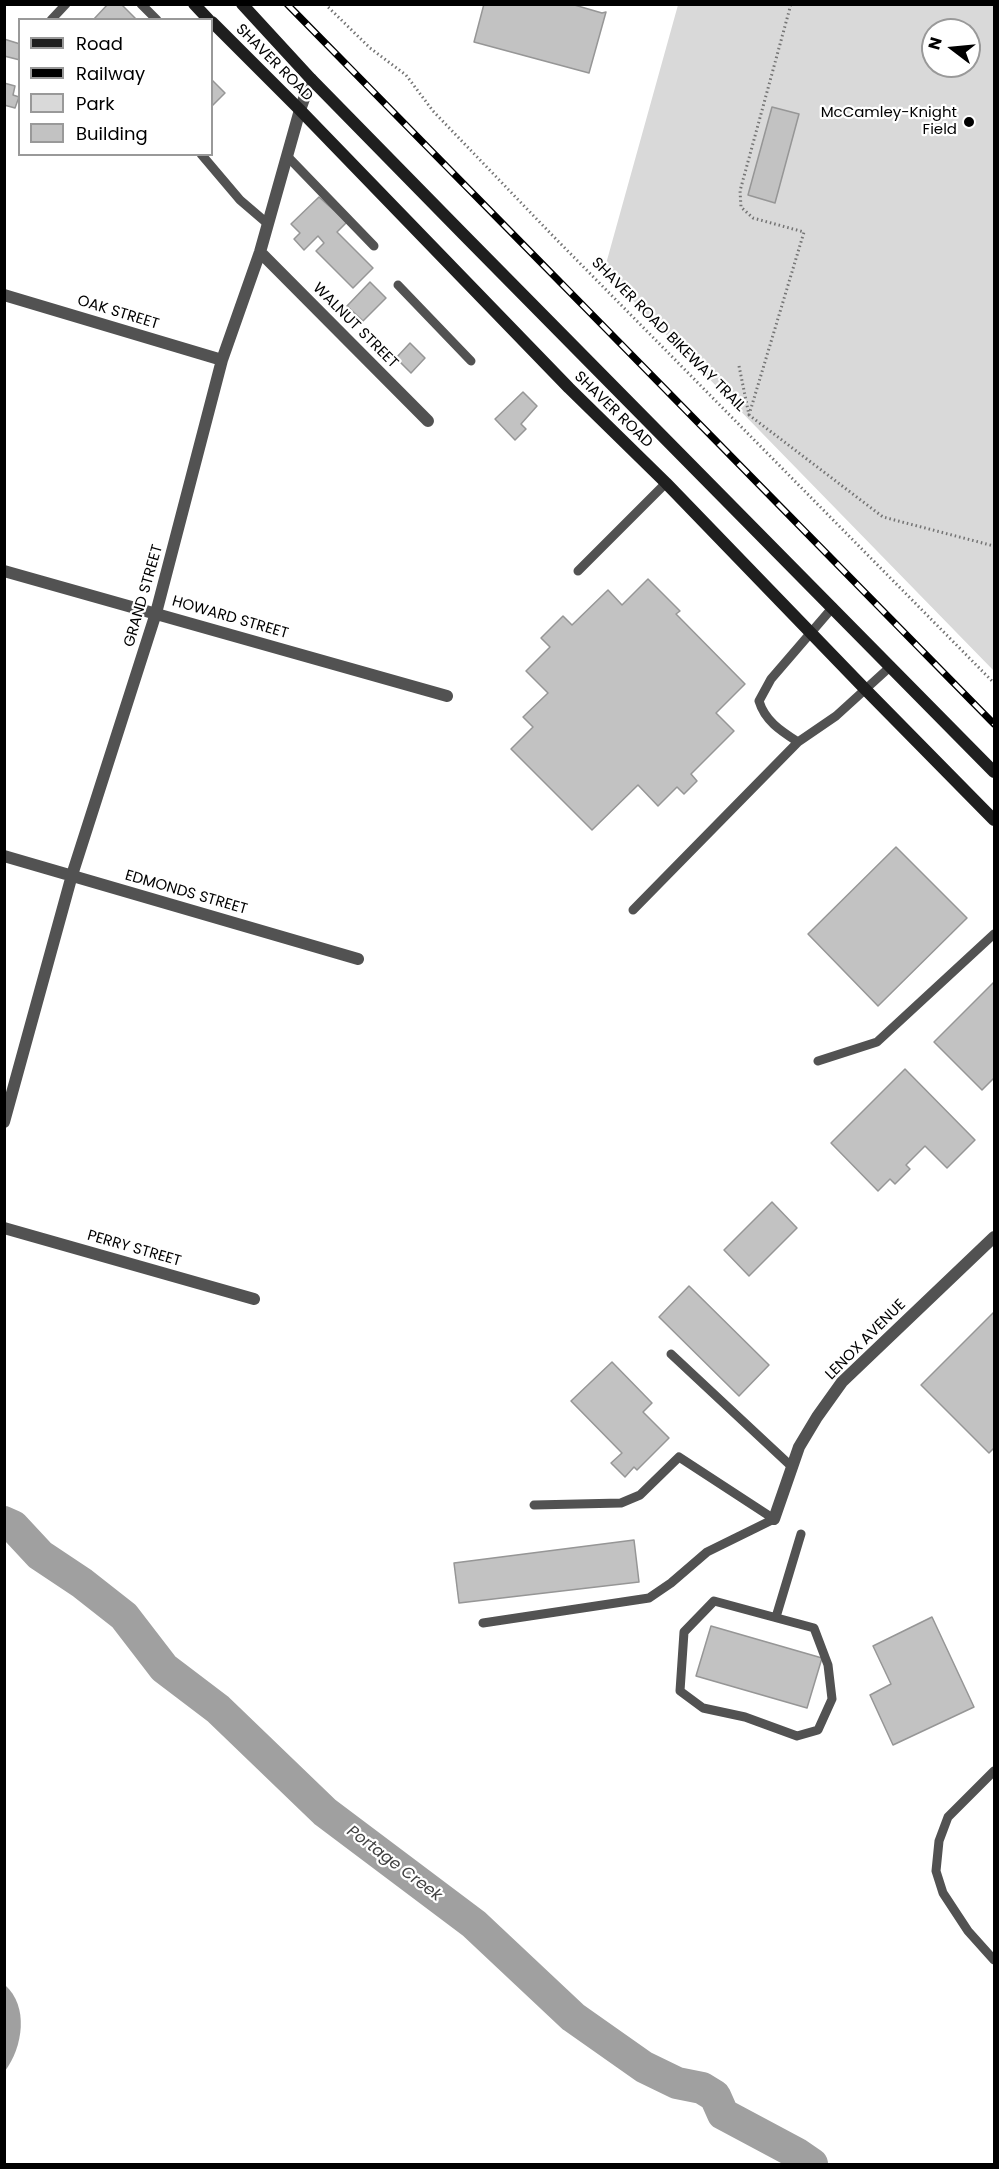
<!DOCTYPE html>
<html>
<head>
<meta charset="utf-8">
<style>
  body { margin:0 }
  #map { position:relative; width:999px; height:2169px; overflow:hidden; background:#fff; font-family:Poppins,sans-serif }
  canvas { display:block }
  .frame { position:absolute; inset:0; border:6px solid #000; pointer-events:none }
  .legend { position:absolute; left:18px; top:18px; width:195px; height:138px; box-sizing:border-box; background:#fff; border:2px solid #999; margin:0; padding:8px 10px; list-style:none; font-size:18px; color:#000 }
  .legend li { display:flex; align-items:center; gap:12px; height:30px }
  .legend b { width:30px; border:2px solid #999 }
  .north { position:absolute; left:921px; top:18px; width:60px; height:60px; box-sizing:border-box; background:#fff; border:2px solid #999; border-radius:50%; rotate:286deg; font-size:16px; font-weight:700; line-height:24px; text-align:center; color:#000 }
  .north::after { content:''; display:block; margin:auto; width:21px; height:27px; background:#000; clip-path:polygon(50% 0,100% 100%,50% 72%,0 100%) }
</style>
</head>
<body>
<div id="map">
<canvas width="999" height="2169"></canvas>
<div class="frame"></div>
<ul class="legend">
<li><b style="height:8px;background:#1f1f1f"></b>Road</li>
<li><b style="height:8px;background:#000"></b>Railway</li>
<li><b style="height:16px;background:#d9d9d9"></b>Park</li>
<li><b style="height:16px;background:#c2c2c2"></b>Building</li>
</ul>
<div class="north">N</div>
</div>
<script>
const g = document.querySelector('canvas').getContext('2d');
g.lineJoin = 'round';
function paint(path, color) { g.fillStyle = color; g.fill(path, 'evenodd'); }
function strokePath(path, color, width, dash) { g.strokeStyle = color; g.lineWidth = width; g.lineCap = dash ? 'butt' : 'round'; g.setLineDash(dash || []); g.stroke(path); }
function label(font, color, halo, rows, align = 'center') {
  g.font = font + ' Poppins,sans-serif'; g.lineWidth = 4.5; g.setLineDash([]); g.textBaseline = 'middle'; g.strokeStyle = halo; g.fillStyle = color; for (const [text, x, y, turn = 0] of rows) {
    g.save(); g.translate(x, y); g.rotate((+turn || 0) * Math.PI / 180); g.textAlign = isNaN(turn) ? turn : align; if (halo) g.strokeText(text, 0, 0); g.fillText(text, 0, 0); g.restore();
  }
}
const green = new Path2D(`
  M678,5H994V671L604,271ZM933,30H969V66H933Z`);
const water = new Path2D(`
  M5,1985C29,2006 23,2047 5,2071Z`);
const river = new Path2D(`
  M4,1522L13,1526L40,1555L82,1583L124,1616L164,1668L218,1709L325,1812L474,1924L573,2017L644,2067L677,2083L702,2088L715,2096L723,2114L796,2153L812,2164`);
const building = new Path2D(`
  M108,4H121L137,20H93Z
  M484,4H571L602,13L606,12L589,73L474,42Z
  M4,39L20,44V60L4,56Z
  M212,80L225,93L212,106Z
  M4,83L15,86L13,95L19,97L15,108L4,105Z
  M772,107L799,114L775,203L748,195Z
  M319,197L347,222L337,232L373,268L353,288L316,251L324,243L318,236L304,250L294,239L300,233L291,224Z
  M370,282L386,298L363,321L347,306Z
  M410,343L425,358L411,373L396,358Z
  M523,392L537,406L521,424L526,429L515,440L495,419Z
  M648,579L680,611L676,614L745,684L716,713L734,731L691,774L697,781L684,794L677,787L658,806L638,785L592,830L511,749L533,727L523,717L548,693L526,671L550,647L541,638L563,616L572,625L608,590L622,605Z
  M896,847L967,918L878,1006L808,934Z
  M994,982V1078L982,1090L934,1042Z
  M905,1069L975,1140L947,1168L925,1146L906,1165L910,1169L895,1184L890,1179L878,1191L831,1143Z
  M772,1202L797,1228L749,1276L724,1250Z
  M689,1286L769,1365L739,1396L659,1317Z
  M994,1312V1448L989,1453L921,1385Z
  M612,1362L652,1403L643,1412L669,1438L637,1470L634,1467L625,1477L611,1463L622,1453L571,1401Z
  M634,1540L639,1582L459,1603L454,1563Z
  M932,1617L974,1707L893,1745L870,1695L891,1684L873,1646Z
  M711,1626L822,1658L807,1708L696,1676Z`);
const path = new Path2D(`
  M325,4L370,48L406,75L433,111L553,236L994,683
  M739,366L749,415L883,517L994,546
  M749,415L804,232L753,218L741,207L740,191L791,4`);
const service = new Path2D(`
  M141,4L157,20
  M51,20L66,4
  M201,154L240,200L268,224
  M287,156L374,246
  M398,285L471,361
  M578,571L666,483
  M833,607L771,679L759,701C765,721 781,731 798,742L836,716L891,666
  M633,910L798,742
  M818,1061L877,1042L994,934
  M671,1354L791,1466
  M534,1505L621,1503L640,1495L679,1457L774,1519
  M714,1601L814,1628L828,1665L832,1699L818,1730L797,1736L745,1717L703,1708L680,1691L684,1632Z
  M776,1617L801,1534
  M483,1623L649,1598L671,1583L707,1552L774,1519
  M994,1771L948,1817L939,1841L936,1871L943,1893L968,1931L994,1960`);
const minor = new Path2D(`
  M260,252L428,421
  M4,295L222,360
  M4,571L447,696
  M4,856L358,959
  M4,1122L72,875L156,613L222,360L260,252L300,110L311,79
  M4,1228L254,1299
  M774,1519L799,1447L817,1417L842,1382L994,1237`);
const secondary = new Path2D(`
  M194,4L209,20
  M242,4L311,79L463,234L994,772
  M212,22L300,110L569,388L666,483L865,689L994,820`);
const rail = new Path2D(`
  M287,4L994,724`);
const markers = [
  [969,122,6,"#000"]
];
const streetNames = [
  ["SHAVER ROAD",274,63,45],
  ["OAK STREET",118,313,17],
  ["WALNUT STREET",355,326,45],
  ["SHAVER ROAD BIKEWAY TRAIL",668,335,45],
  ["SHAVER ROAD",613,410,44],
  ["GRAND STREET",144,596,-74],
  ["HOWARD STREET",230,618,16],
  ["EDMONDS STREET",186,893,16],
  ["PERRY STREET",134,1249,16],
  ["LENOX AVENUE",866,1340,-45]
];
const poiNames = [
  ["McCamley-Knight",957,113],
  ["Field",957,130]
];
const waterNames = [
  ["Portage Creek",394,1864,37]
];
paint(green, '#d9d9d9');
paint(water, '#a0a0a0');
strokePath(river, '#a0a0a0', 32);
paint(building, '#c2c2c2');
strokePath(building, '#969696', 1.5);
strokePath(path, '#747474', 3, [1.5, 3]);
strokePath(service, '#525252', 9);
strokePath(minor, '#525252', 12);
strokePath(secondary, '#1f1f1f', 12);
strokePath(rail, '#000', 7);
strokePath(rail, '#fff', 4.5, [14]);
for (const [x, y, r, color] of markers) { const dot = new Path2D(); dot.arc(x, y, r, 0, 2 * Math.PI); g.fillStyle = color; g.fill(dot); strokePath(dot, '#fff', 2); }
label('15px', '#000', '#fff', streetNames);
label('15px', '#000', '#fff', poiNames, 'right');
label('italic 16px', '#414141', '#fff', waterNames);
</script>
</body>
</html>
